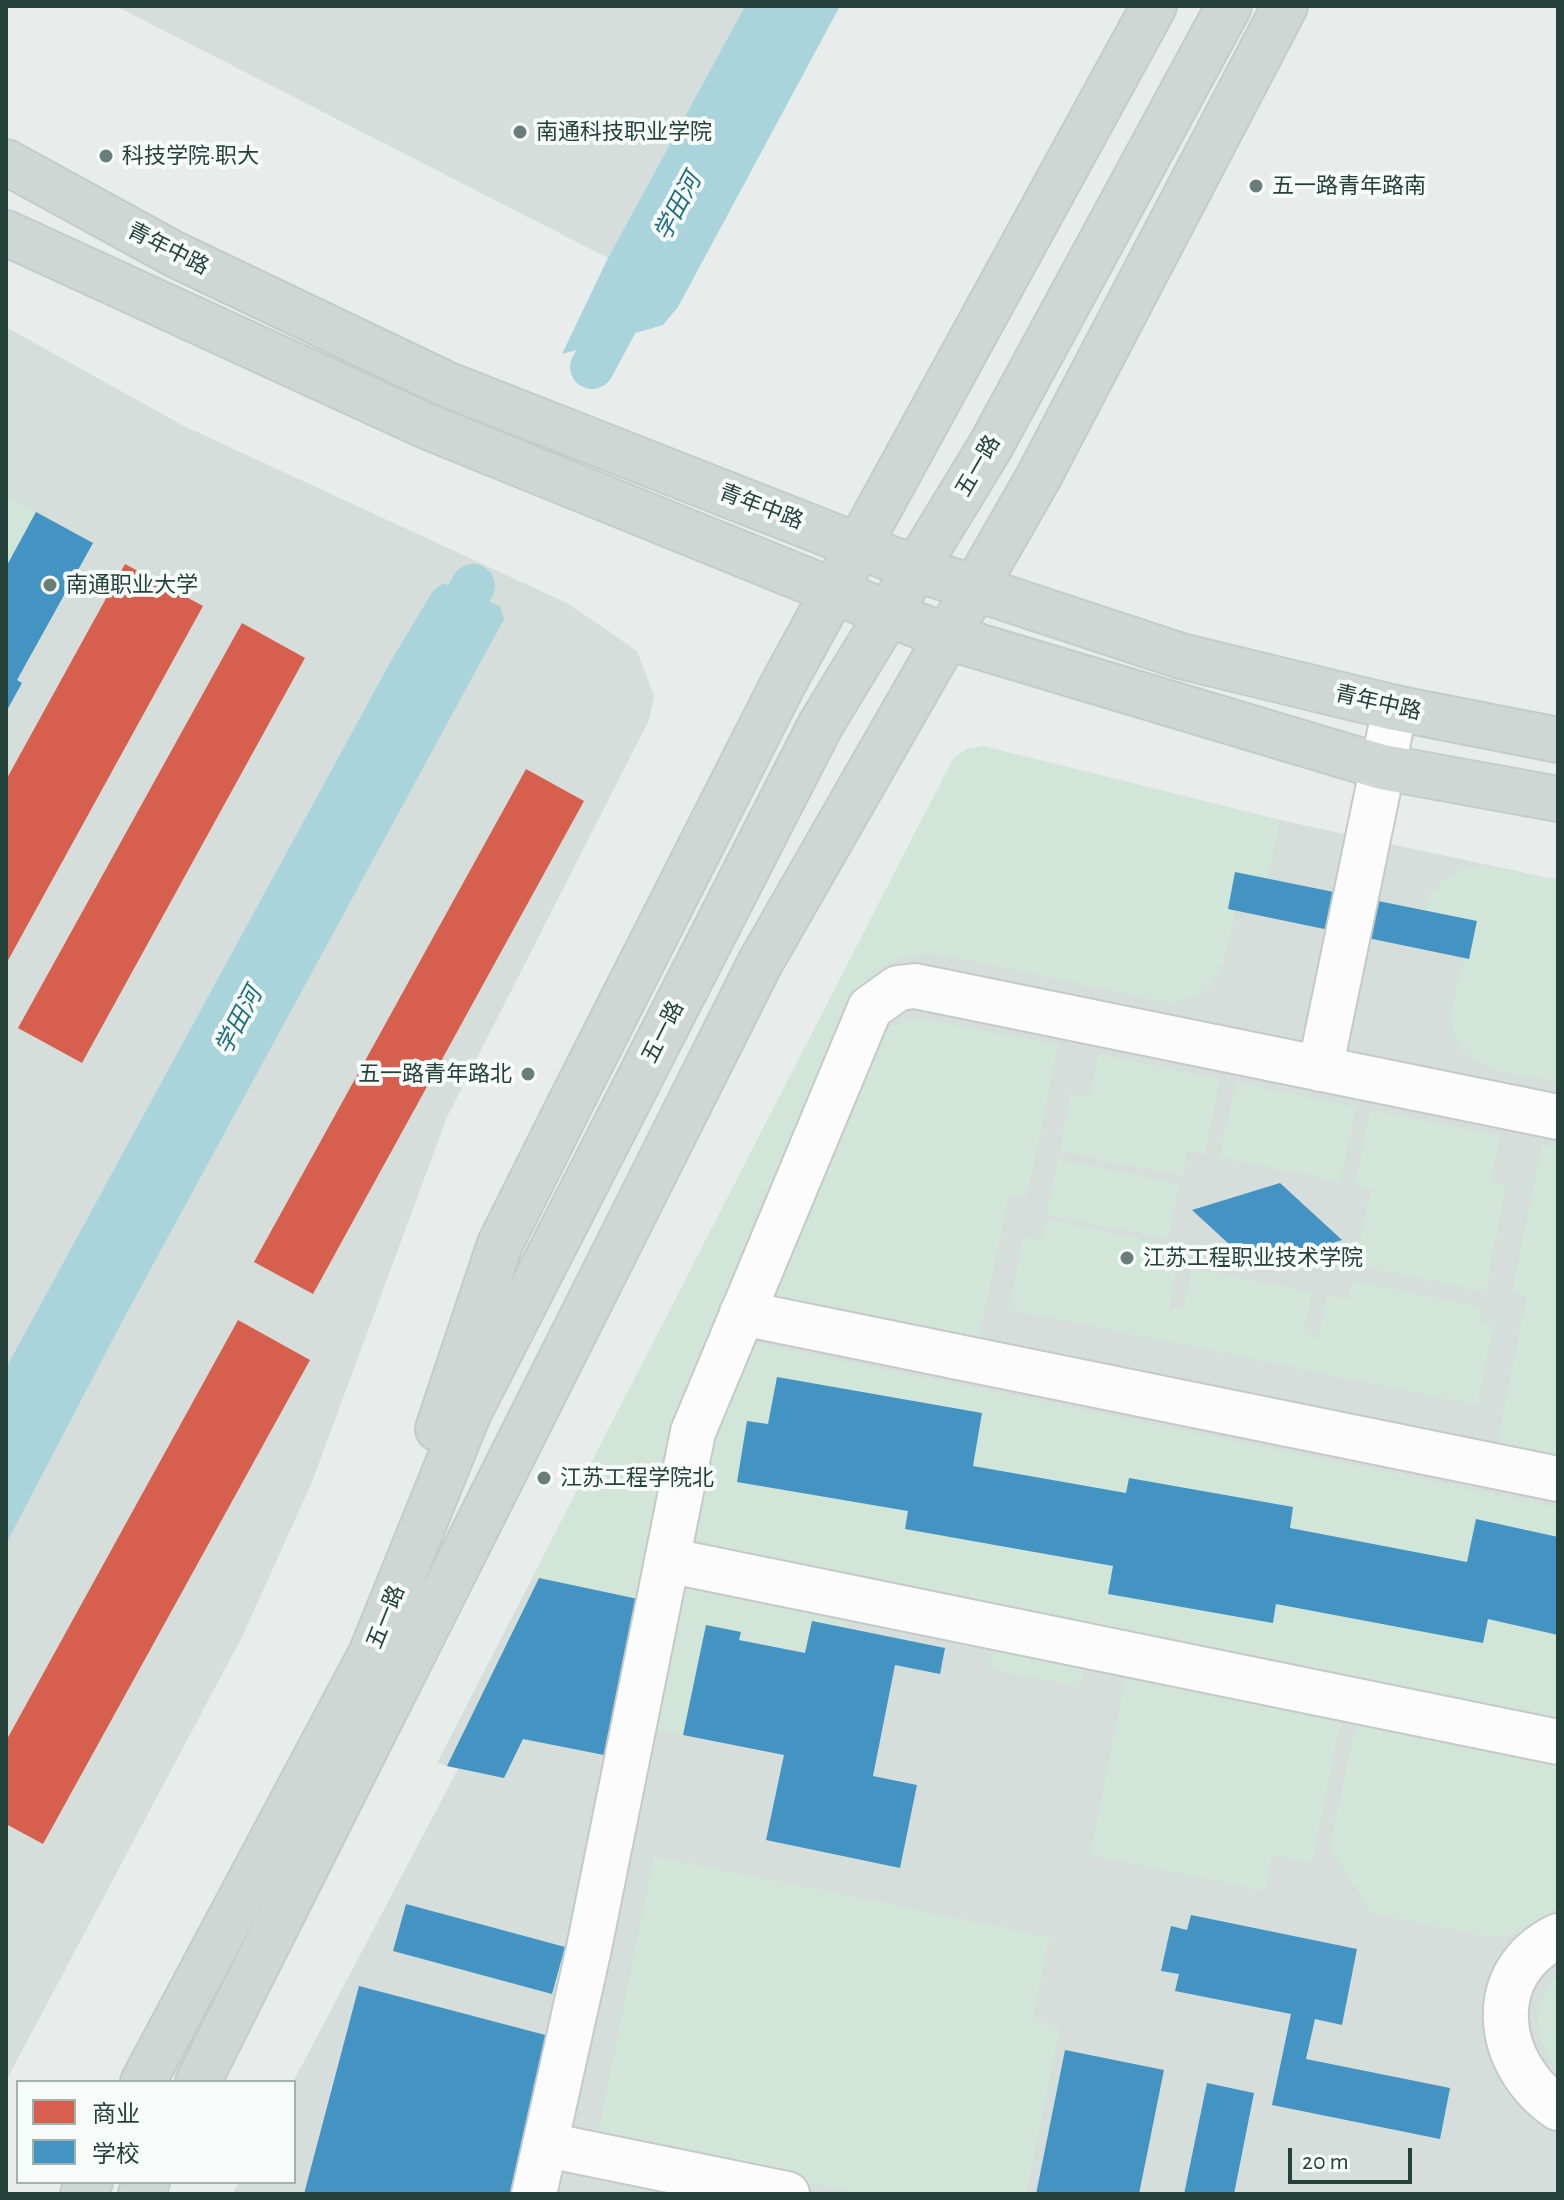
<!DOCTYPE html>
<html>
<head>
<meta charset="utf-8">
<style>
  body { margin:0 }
  #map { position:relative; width:1564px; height:2200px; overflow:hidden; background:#e8edeb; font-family:"Alegreya Sans","Noto Sans SC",sans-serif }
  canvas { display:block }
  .frame { position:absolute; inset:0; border:8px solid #24423a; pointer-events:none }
  .legend { position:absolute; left:16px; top:2080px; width:280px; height:104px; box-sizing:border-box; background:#f7fbf9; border:2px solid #a3b1ad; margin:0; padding:10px 14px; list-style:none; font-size:24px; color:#24423a }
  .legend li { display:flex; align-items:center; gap:16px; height:40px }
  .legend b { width:40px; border:2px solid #a3b1ad }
  .scale { position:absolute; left:1288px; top:2148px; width:124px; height:36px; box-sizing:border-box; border:4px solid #24423a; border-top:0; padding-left:10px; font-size:24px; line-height:28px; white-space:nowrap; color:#24423a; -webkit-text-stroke:6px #f7fbf9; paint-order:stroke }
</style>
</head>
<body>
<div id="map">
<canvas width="1564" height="2200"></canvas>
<div class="frame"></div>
<ul class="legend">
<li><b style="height:22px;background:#d6604d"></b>商业</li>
<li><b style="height:22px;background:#4393c3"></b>学校</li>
</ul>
<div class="scale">20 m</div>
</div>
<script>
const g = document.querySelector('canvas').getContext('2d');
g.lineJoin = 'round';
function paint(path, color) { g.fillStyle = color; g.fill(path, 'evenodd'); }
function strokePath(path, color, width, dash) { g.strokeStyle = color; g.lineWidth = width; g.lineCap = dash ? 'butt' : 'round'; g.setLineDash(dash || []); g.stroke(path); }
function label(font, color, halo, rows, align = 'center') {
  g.font = font + ' "Alegreya Sans","Noto Sans SC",sans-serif'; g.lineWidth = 8; g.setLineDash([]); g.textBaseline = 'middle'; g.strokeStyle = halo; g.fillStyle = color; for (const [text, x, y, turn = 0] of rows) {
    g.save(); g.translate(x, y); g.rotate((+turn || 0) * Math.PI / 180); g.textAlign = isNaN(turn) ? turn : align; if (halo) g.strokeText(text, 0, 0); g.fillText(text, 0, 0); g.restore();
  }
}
const built = new Path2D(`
  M116,6H745L608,258Z
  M6,327L184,426L569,604L637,651L654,696L649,720L447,1117L312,1482L243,1635L6,2081Z
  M983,746L1280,820L1558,880V2194H232L239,2182H294L293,2082L458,1769L437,1763L953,759L967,749Z`);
const green = new Path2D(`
  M6,495L36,512L6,567Z
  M983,746L1280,820L1268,879L1235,873L1228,909L1235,911C1225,957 1226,993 1171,1003L928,952C898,957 874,968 858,994L644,1600L533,1577L953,759L967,749Z
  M1483,866L1558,880V1082C1519,1074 1448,1071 1452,1014C1453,995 1460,976 1464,958H1469L1477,922L1425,911C1430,882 1457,869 1483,866Z
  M920,1018L1058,1045L1027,1197L1009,1194L979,1338L767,1295L875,1038L888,1027Z
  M1098,1054L1220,1079L1205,1154L1187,1150L1182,1176L1060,1151L1071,1094L1090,1097Z
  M1236,1082L1356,1107L1340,1182L1220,1157Z
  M1370,1110L1500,1136L1491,1182L1506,1186L1485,1292L1355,1265L1371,1189L1355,1185Z
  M1542,1144L1558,1148V1458L1497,1445L1527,1296L1512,1292Z
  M1058,1159L1180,1184L1168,1239L1046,1214Z
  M1046,1219L1167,1245L1164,1262L1177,1265L1169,1308L1183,1310L1192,1268L1312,1293L1303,1335L1318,1338L1327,1295L1348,1299L1352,1281L1481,1307L1479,1322L1494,1325L1477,1405L1009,1309L1023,1237L1041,1240Z
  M761,1344L1558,1507V1727L685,1549L707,1441L751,1348Z
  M679,1578L852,1614L849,1628L812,1621L805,1653L739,1640L740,1632L706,1625L683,1735L649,1728Z
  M994,1644L1085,1662L1080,1687L989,1668Z
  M1127,1671L1342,1715L1312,1863L1272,1855L1265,1891L1090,1855Z
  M1357,1718L1558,1759V1904C1545,1924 1520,1936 1496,1938L1371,1913L1330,1847Z
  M654,1856L1049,1937L1032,2021L1060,2028L1026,2194H864L597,2139Z
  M1558,1973V2071C1533,2040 1529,2003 1558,1973Z`);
const water = new Path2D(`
  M745,6H840L678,307L663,325L562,354L608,258Z
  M443,583L500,606L504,619L124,1318L6,1544V1368L392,659L433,591Z`);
const shops = new Path2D(`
  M125,564L203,606L6,964V780Z
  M242,623L305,658L82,1063L18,1028Z
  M526,769L584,801L313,1294L254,1262Z
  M238,1320L310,1360L43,1844L6,1824V1741Z`);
const schools = new Path2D(`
  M36,512L93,543L17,680L22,683L6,712V567Z
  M1235,872L1477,921L1469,959L1228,909Z
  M1280,1183L1342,1240L1255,1268L1192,1210Z
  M777,1377L982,1413L973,1466L1126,1493L1129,1478L1293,1507L1290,1528L1467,1562L1476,1519L1558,1537V1635L1488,1619L1483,1643L1276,1604L1273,1623L1108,1594L1113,1566L905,1529L908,1511L737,1482L747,1421L768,1424Z
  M539,1578L638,1599L604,1755L523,1739L504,1778L447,1766Z
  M812,1621L945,1648L940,1674L895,1665L873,1776L917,1785L900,1868L766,1840L784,1755L683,1735L706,1625L741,1632L739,1640L805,1653Z
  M406,1904L565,1947L552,1994L393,1951Z
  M1191,1915L1357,1949L1342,2025L1315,2019L1306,2059L1450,2088L1440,2139L1272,2105L1291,2014L1175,1991L1179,1974L1161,1971L1171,1926L1187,1930Z
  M359,1986L553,2037L511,2194H304Z
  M1065,2050L1164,2070L1139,2194H1036Z
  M1207,2083L1254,2093L1234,2194H1184Z`);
const canal = new Path2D(`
  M592,367L634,289
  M440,647L473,586`);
const minor = new Path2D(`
  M1320,1069L1395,708
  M742,1313L1558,1479
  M667,1560L1558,1742
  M1558,1936C1482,1973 1495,2065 1558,2108
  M547,2145L787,2194
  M534,2194L589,1948L693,1432L870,1008L898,988L915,986L1558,1117`);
const major = new Path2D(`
  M6,162L174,254L446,384L917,569L1181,656L1395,708L1558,740
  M6,233L426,426L944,636L1382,767L1558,799
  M438,1429L500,1244L575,1094L783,684L1154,6
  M143,2082L371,1654L469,1412L821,724L990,447L1229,6
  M198,2082L760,963L1038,478L1285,6
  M83,2194L90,2182
  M141,2194L147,2182`);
const markers = [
  [520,132,8,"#697e78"],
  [106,156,8,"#697e78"],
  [1256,186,8,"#697e78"],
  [50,585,8,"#697e78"],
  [528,1074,8,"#697e78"],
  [1127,1258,8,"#697e78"],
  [544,1478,8,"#697e78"]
];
const poiNames = [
  ["南通科技职业学院",536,132],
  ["科技学院·职大",122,156],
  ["五一路青年路南",1272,186],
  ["南通职业大学",66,585],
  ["五一路青年路北",512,1074,"right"],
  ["江苏工程职业技术学院",1143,1258],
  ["江苏工程学院北",560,1478]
];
const streetNames = [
  ["青年中路",168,249,27],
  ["五一路",978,466,-60],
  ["青年中路",761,507,21],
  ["青年中路",1378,703,13],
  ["五一路",663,1032,-63],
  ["五一路",386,1617,-68]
];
const waterNames = [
  ["学田河",678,207,-62],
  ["学田河",239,1021,-62]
];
paint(built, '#d6dedb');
paint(green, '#d1e6d8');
paint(water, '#a9d4db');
paint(shops, '#d6604d');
paint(schools, '#4393c3');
strokePath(canal, '#a9d4db', 44);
strokePath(minor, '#c5cac8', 48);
strokePath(major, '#c3ccc9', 48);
strokePath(minor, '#fcfcfc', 44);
strokePath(major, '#cfd7d5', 44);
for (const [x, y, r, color] of markers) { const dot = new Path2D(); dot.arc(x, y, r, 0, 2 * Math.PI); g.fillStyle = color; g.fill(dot); strokePath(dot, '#f7fbf9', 3); }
label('22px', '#24423a', '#f7fbf9', poiNames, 'left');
label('22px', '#24423a', '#f7fbf9', streetNames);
label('italic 24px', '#1c6f80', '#f7fbf9', waterNames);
</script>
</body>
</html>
